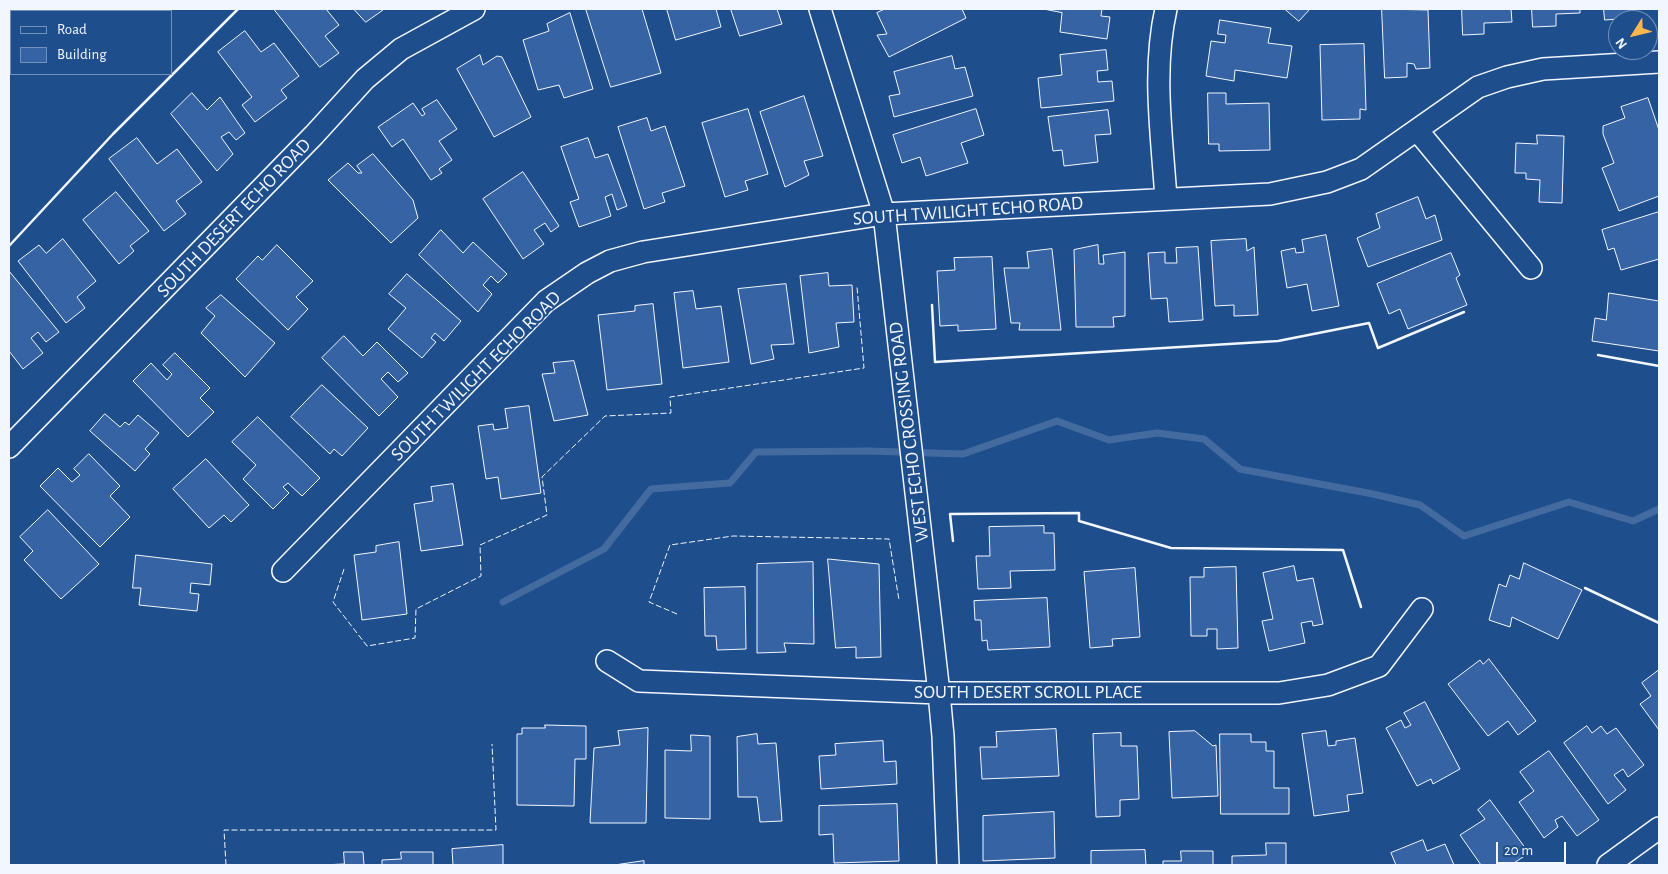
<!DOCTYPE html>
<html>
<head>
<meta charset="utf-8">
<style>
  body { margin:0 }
  #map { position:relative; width:1668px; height:874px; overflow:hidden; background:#1f4e8c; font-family:"Alegreya Sans",sans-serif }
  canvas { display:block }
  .frame { position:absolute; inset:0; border:10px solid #f2f6ff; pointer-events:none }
  .legend { position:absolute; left:10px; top:10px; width:162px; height:65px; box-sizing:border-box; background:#1f4e8c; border:1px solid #7391ba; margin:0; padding:6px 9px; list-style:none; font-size:15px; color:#f2f6ff }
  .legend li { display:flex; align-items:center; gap:10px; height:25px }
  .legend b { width:25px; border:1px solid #7391ba }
  .north { position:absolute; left:1608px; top:10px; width:50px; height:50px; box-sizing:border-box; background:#1f4e8c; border:1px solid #7391ba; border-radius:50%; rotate:234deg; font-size:14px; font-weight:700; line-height:20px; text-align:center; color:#f2f6ff }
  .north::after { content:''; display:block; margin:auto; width:18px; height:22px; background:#ffb74d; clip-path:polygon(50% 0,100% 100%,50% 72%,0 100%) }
  .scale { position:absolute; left:1496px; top:842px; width:70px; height:22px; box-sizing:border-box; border:2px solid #f2f6ff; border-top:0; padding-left:6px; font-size:15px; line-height:18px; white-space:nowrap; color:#f2f6ff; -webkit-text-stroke:4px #1f4e8c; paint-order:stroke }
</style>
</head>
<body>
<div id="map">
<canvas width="1668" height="874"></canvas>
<div class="frame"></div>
<ul class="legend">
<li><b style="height:6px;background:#1f4e8c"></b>Road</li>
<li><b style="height:14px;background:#3563a3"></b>Building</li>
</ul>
<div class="north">N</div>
<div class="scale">20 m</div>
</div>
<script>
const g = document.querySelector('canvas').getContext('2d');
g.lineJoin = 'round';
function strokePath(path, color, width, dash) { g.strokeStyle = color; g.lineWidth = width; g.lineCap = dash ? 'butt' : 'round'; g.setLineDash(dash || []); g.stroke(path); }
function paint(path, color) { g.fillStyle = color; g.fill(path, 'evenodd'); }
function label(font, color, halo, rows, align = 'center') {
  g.font = font + ' "Alegreya Sans",sans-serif'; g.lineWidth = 4; g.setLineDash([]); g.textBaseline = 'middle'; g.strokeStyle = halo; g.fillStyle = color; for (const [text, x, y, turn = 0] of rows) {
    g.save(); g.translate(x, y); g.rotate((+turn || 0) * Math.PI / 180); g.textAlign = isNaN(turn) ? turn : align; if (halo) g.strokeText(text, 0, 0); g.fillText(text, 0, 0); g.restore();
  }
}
const stream = new Path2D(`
  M35,11L37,9
  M9,44L11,42
  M503,602L604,549L651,489L730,483L756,452L869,451L963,454L1057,421L1109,440L1157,433L1204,439L1240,469L1373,494L1420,505L1464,536L1569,502L1633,521L1659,509`);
const building = new Path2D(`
  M274,9H326L339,25L325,36L339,53L320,67Z
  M354,9H382L383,10L366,22Z
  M586,9H642L661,73L611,87Z
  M667,9H716L721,27L676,40Z
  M731,9H777L782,24L740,36Z
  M885,9H962L966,18L889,57L877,35L887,34L877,13Z
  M1044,9H1102L1101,16L1110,17L1107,39L1060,32L1062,13Z
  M1285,9H1310L1299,21Z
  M1382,9L1428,10L1430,68L1416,69L1414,64L1407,63V77L1385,78Z
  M1462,9H1511L1512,22L1484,23V34L1463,35Z
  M1532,9H1580V13L1556,14V26L1533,27Z
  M1604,9H1629L1630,18L1605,20Z
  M570,13L593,89L564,98L559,85L538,90L523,40L549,31L547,24Z
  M1220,20L1271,28L1268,43L1292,46L1287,78L1235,70L1234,81L1206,76L1211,41L1225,43L1226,35L1218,34Z
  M245,31L261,52L274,43L299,76L281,90L287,98L255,122L242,105L252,97L218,52Z
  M1364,44L1366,110L1360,109V119L1322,120L1320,45Z
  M1106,50L1108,70L1097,71L1098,82L1112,81L1114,101L1041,108L1038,78L1062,75L1060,55Z
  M480,55L483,65L497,56L502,57L531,117L494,137L457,69Z
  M952,56L955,69L965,67L973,96L894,117L889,96L900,94L894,72Z
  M192,93L207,110L220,97L245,133L236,140L229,132L221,137L233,154L217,171L171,114Z
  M1208,93H1226V104L1269,103L1270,150L1219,151V144H1209Z
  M804,96L823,156L804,161L809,175L785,187L760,112Z
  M1648,98L1659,130V196L1619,211L1602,168L1614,163L1603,134V126L1625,118L1621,107Z
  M437,100L457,129L439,141L452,160L439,169L442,173L431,180L403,139L392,147L378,127L413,103L422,116L425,114L422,109Z
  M748,109L768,174L745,181L748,190L725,197L702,123Z
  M976,109L984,135L961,143L968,163L926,176L920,157L902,163L893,135Z
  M1108,110L1111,134L1095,135L1098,162L1064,166L1062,150L1053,151L1048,117Z
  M647,118L651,131L665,126L685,186L662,193L665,202L644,209L618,127Z
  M1537,135L1564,136L1562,203L1539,202L1540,180L1526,179V173H1515L1516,143L1537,144Z
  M137,138L157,164L177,149L202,182L176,201L186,214L164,231L109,159Z
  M588,138L595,158L608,154L627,206L617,210L612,194L605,197L611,216L579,227L570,202L579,199L561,147Z
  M373,154L413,200L418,218L391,243L328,180L348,163L358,173H362L357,166Z
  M523,172L559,226L551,232L545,223L534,230L544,244L523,259L483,199Z
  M116,192L149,231L130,246L134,251L119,264L83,220Z
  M1418,197L1426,219L1435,215L1442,240L1368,267L1357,238L1380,228L1376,214Z
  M1659,212V259L1621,270L1614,248L1608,250L1602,230Z
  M441,230L463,253L473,242L507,274L498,283L491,276L483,285L492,294L478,312L419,255Z
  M1326,235L1339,306L1312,311L1307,284L1287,288L1281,251L1295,248L1296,253L1304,252L1302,240Z
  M63,239L96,281L77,297L85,308L66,323L18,261L39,245L46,253Z
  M1246,239L1247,251L1254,247L1258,315L1234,316V305L1215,306L1211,241Z
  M277,245L313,281L296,297L308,309L288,330L236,279L258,256L262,260Z
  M1098,245L1099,264H1104L1103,255L1125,252V316L1113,317L1114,327H1076L1074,250Z
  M1198,247L1203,320L1169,322L1167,298L1151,299L1148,253L1165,252V263H1177L1176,248Z
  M1052,249L1061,330H1019L1020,323H1011L1004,268H1029L1027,252Z
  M1451,253L1460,275L1456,278L1467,305L1408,329L1400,309L1389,314L1377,284Z
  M992,257L996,329L958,331V325L940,326L937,271L955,270L954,258Z
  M9,271L59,332L46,342L38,332L31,338L43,353L23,369L9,351Z
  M828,273L829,286L852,285L854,322L836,323L839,347L809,353L800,276Z
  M407,274L461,321L444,341L435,333L431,338L436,342L422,358L388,329L406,308L389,294Z
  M786,284L794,344L771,345L774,359L751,364L738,289Z
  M693,291L696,309L721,306L729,362L683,368L674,293Z
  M1609,293L1659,301V351L1592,341L1595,318L1606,320Z
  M221,295L275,343L245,377L201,333L215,316L206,308Z
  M653,304L662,384L607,390L598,315L635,311V306Z
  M344,336L363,356L377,342L408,373L398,382L388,372L381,379L398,397L379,416L322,358Z
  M175,353L210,388L200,398L214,412L188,437L133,381L151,363L167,380L172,374L163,365Z
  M574,361L588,415L554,421L542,374L555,373L553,363Z
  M322,385L368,428L342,456L334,449L330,454L291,417Z
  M529,406L541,493L501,499L498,477L486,479L478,426L493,424L494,430L508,428L505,409Z
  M105,414L120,427L125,422L129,425L138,415L159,433L145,449L150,454L135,471L90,431Z
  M258,417L320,478L302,496L288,483L283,487L289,493L273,509L243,479L256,465L232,442Z
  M89,454L120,486L110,496L130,517L100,547L40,486L58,468L72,482L80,475L74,469Z
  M206,459L249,505L231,522L224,515L209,528L173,489Z
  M453,484L463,545L421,551L414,504L433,501L431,487Z
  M48,510L99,564L61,599L24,560L33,551L20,537Z
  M1044,526V533H1054L1055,570L1010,571L1011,588L978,589L976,556H990L989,527Z
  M399,542L407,614L362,620L354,555L376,552V546Z
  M136,555L212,564L210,585L191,583L190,593L199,594L197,611L139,605L141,588H133Z
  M828,559L879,564L881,657L856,658V647L836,648Z
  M813,562L814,644L784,643L786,652L757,653V564Z
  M1524,563L1582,590L1558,639L1512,617L1510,627L1489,620L1499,584L1506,587L1510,575L1519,579Z
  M1294,566L1297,581L1313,578L1323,624L1313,626L1312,621L1301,623L1305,643L1269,651L1262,621L1273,619L1263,573Z
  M1236,567L1238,648L1217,649V629H1207V636H1191L1190,577H1204V568Z
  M1135,568L1140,637L1112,639L1113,646L1090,648L1084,572Z
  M745,587L746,649L717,650L716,636H705L704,588Z
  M1047,598L1050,647L988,650L987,640L982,641L981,620H975L974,601Z
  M1489,659L1536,721L1518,735L1508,721L1488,736L1448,684L1480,660L1483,664Z
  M1659,670V730L1640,704L1651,696L1642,683Z
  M1425,702L1460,769L1433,784L1431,779L1417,786L1386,728L1401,720L1405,728L1411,725L1404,713Z
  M545,725L586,726V759H575L574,806L517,805V734H522V728H545Z
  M1587,726L1592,733L1601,726L1607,734L1616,728L1644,765L1628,777L1623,769L1614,775L1626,790L1608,804L1564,743Z
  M648,728L646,823H590L594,748L620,745L618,731Z
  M1056,729L1059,776L982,779L980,747H997L996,732Z
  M1195,731L1213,746L1216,745L1218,796L1172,798L1169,732Z
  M1326,731L1328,746L1336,745V741L1355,738L1363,793L1347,795L1349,811L1314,816L1302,734Z
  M1121,733V746H1137L1139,799L1120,800V816L1096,817L1093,734Z
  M757,734L758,744L776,743L782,821L760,822L757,797H738L737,737Z
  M1220,734H1251V742H1266V751H1274V788H1289V814H1221Z
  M691,735L710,736V819L665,818V750L691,751Z
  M883,741L884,762L896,761L897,784L821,789L819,756L836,755L835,744Z
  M1549,751L1599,820L1577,836L1562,816L1555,820L1558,827L1544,838L1519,802L1534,791L1520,772Z
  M1490,800L1529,853L1511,865H1481L1460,835L1485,819L1478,810Z
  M897,804L899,861L834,863L833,834L819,835V806Z
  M1054,812L1055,858L983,861V816Z
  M1423,840L1427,851L1445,844L1454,865H1396L1391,853Z
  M1266,843H1286V865H1232V856L1266,855Z
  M503,845V865H453L452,849Z
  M1145,850L1146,865H1091V851Z
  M1181,851H1213V865H1163V861H1181Z
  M344,852H363L364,865H321L344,864Z
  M401,852H433V865H382V860L401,859Z
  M644,861V865H615Z`);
const minor = new Path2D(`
  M820,9L884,214L939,693L943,736L948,865
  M1166,9C1152,71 1162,136 1166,199
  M1417,130L1531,268
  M9,447L314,135L365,79L401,49L474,9
  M283,571L546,301L587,273L610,261L643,252L884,214L1270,194L1327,182L1361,169L1478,87L1507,77L1543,69L1659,62
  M607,661L639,681L939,693H1279L1328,685L1379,666L1422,609
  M1608,865L1659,828`);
const fence = new Path2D(`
  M344,569L333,602L367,646L415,638L416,609L481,576L480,545L547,515L542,477L605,416L671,413L670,397L864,368L857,287
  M677,614L649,602L670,545L733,536L889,539L899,600
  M226,865L224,830H496L492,744`);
const wall = new Path2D(`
  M9,246L113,134L238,9
  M932,305L935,362L1278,341L1369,323L1378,348L1464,312
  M1598,355L1659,366
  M953,541L950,514L1079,513V521L1171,548L1343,550L1361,607
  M1585,588L1659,623`);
const streetNames = [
  ["SOUTH TWILIGHT ECHO ROAD",968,211,-4],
  ["SOUTH DESERT ECHO ROAD",234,218,-46],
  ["SOUTH TWILIGHT ECHO ROAD",476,376,-45],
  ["WEST ECHO CROSSING ROAD",909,432,-97],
  ["SOUTH DESERT SCROLL PLACE",1028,692]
];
strokePath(stream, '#446ba0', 7);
paint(building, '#3563a3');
strokePath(building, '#f2f6ff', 1);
strokePath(minor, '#f2f6ff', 24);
strokePath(minor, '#1f4e8c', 21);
strokePath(fence, '#f2f6ff', 1, [6, 2.5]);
strokePath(wall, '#f2f6ff', 2.5);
label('19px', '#f2f6ff', '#1f4e8c', streetNames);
</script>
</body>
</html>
